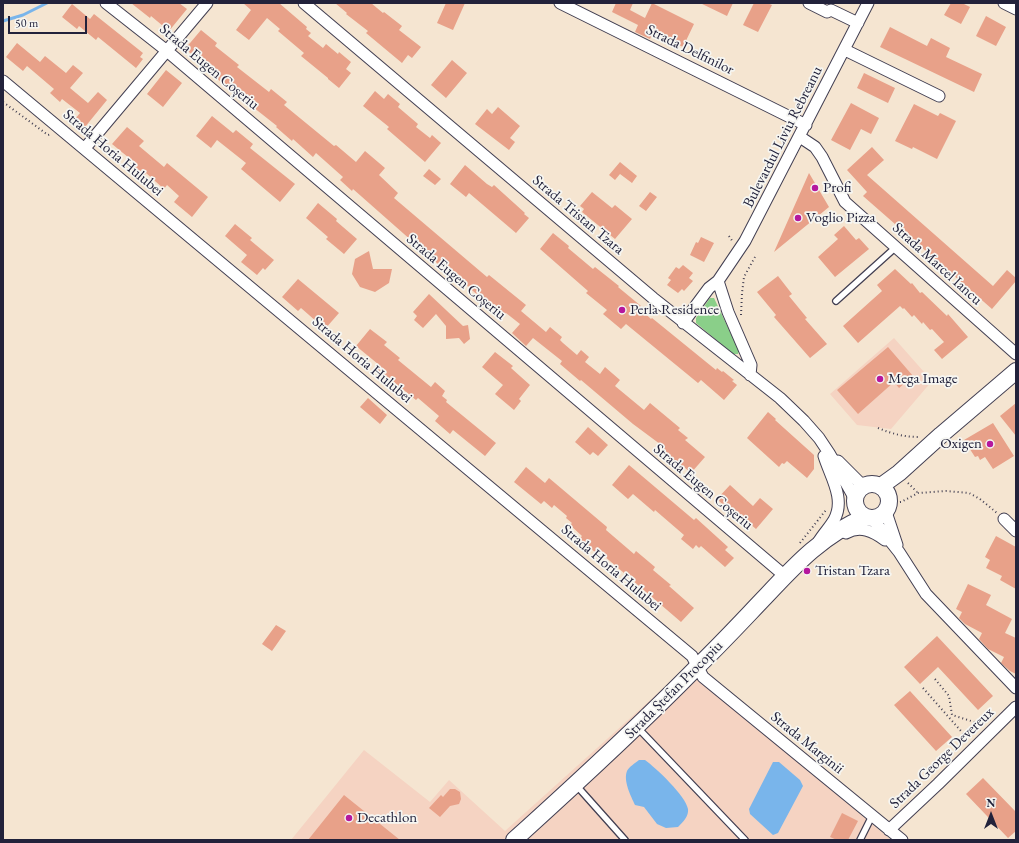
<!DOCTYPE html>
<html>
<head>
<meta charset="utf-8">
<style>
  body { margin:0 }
  #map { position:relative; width:1019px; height:843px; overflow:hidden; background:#f5e5d1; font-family:"EB Garamond",serif }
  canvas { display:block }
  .frame { position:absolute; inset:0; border:4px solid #22223b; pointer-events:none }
  .north { position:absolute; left:971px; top:795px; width:40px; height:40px; -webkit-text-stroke:3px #f6f6f2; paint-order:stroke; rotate:0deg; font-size:11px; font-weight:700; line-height:16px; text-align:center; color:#22223b }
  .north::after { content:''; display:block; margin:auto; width:14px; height:18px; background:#22223b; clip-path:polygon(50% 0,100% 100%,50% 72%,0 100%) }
  .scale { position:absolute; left:8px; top:16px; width:79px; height:18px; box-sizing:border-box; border:2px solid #22223b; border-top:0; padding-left:5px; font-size:12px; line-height:14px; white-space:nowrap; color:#22223b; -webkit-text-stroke:3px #f6f6f2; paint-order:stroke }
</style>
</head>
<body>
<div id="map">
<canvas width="1019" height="843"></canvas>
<div class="frame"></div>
<div class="north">N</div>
<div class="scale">50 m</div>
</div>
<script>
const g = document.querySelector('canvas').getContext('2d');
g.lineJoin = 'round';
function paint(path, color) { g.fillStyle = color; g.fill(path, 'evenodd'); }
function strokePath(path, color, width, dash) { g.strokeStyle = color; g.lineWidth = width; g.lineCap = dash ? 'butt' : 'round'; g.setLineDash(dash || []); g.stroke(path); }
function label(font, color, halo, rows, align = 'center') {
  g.font = font + ' "EB Garamond",serif'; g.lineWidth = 3.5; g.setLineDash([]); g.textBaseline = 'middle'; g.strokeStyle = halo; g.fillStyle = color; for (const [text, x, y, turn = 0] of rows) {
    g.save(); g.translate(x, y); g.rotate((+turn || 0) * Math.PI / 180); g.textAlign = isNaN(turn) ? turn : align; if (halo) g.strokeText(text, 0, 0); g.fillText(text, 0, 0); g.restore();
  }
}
const built = new Path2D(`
  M894,338L932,381L891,429L857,425L830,394Z
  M688,666L774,742L891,840H291L364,750L430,802L449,780L505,831Z`);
const green = new Path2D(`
  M710,298H714L739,351L738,354H733L696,323V318Z`);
const water = new Path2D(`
  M639,760H645C656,768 686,796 688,809C689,816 683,822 678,827L666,828L657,824L644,807L635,805C631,796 623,781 627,771C629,767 635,763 639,760Z
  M773,762H779L800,780L803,786L778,833L773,835L750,814L749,809Z`);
const stream = new Path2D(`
  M3,21L23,15L47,3`);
const building = new Path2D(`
  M131,3H179L187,9L169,31L151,16L150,18Z
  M243,3H279L307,27L306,29L311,33L308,36L323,48L326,44L338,54L339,52L351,62L346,69L351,73L339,88L328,79V78L301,56L304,53L278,31L280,29L267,18L249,40L236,30L251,10Z
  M335,3H371L383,13L384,12L402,26L399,30L421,47L412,58L408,55L402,63L366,33L368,31L346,14L347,13Z
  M446,3H465L453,30L437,23Z
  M616,3H633L630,10L645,18L652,3L694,24L683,47L653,32L650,39L635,32L638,25L612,12Z
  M700,3H733L727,16Z
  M754,3H767L772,5L758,32L743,25Z
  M951,3H962L970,7L961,24L944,15Z
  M72,4L90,19L94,14L143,53L140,57L143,59L136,68L98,37L96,40L79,26L77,29L62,17Z
  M986,16L1006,27L996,46L976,36Z
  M890,27L927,46L931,38L950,48L946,57L982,74L974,92L880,47Z
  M201,30L217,43L215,46L239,65L237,67L269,92L271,89L287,102L284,105L334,146L336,145L356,162L365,151L385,168L379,175L398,193L394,198L487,277L489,275L526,305L521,311L546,332L550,327L562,337L560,340L563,343L577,355L581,350L589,357L585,362L600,374L605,367L620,380L615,386L644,410L650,403L680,428L678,430L688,438L685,440L705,457L691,473L684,467L681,471L671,463L674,460L662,449L664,447L633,424L581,380L580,381L560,364L562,361L533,338L526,346L512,333L520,324L506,313L504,315L490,304L489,305L465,284L463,286L353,189L352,191L340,180L343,177L316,153L313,157L293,139L292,141L276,127L277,126L206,70L209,67L185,49Z
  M17,43L40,62L45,56L66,73L73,65L83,73L70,88L88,103L98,92L107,100L85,127L75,119L80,113L62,99L60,102L50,93L54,89L27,66L23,71L6,57Z
  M452,60L467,73L446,98L431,85Z
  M166,70L182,83L163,107L147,94Z
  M864,73L895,88L888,103L857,88Z
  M375,91L384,99L388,94L400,104L398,107L418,124L416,127L430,138L432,135L441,143L425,162L387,129L389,127L363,106Z
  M851,103L879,118L871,134L861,129L850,150L831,140Z
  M914,104L938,116L940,113L956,121L937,159L913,147L912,149L895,141Z
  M498,107L520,126L510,138L515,142L509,150L475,124L487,109L492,114Z
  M212,116L233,133L236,130L253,144L250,148L295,184L280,202L241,169L246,163L217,140L211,148L196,136Z
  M127,127L144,141L139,146L164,167L167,163L208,197L192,217L174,202L179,196L167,185L164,189L146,173L143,178L132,169L136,165L134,162L112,144Z
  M872,147L884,160L867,175L993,286L1007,270L1016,278V281L992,309L863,196L867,192L847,170Z
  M620,162L637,176L632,183L620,174L615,180L609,175Z
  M465,165L487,184L492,187L494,185L525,213L524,214L529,218L516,233L469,193L466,197L450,184Z
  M429,169L441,179L435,185L423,176Z
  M809,173L829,207L774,252Z
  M592,192L612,208L615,205L632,219L615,239L582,212L584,209L580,206Z
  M650,192L657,197L646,211L639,206Z
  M318,203L337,219L336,221L357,239L344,254L326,239L328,237L306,218Z
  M235,224L252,238L250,240L274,260L265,270L263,268L257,275L241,262L247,255L225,236Z
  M844,226L856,240L859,238L869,249L835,277L818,257L838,239L834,235Z
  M553,233L569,246L568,248L593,269L595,267L619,286L618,287L641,306L639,308L651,319L652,318L716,370L717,368L722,372L723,371L734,380L732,381L737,385L724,400L701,380L698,383L626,324L621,329L603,314L607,310L586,293L588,291L540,249Z
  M701,237L714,243L704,262L690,255L696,242L698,243Z
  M369,251L373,269H392L389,283L375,292L360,287L352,274L355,259Z
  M683,265L693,273L689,278L693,281L684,291L682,289L678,293L667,285L671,280L668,278L676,267L679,269Z
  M895,269L911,284L912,283L920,293L922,292L947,316L948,314L968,337L942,359L934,350L944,342L932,329L930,330L923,322L922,324L914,315L912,317L904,308L903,309L900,306L858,343L843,326L882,291L877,285Z
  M778,276L792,294L789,296L807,318L805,319L827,344L810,358L774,317L776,315L757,292Z
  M298,279L339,313L325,329L301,308L298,311L282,297Z
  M429,294L463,326L468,325L470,339L464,344L459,338L446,339V326L436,314L423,328L414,320L417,316L413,312Z
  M370,329L387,342L384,345L400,358L398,360L431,387L435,382L445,391L442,396L447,400L446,402L496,443L485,456L453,430L450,434L435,421L439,416L418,398L416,400L389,378L387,381L374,369L378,364L356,346Z
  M888,347L913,376L899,388L894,382L858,414L837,390Z
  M495,352L513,366L511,368L530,385L519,399L521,401L514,410L495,394L503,385L482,367Z
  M368,398L387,415L380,424L360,407Z
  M1016,403V436L1000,416Z
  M768,412L776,419L775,420L814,455V469L807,478L787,461L784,464L782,463L779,467L747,438Z
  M993,423L1014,456L993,469L985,457L980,460L978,456L975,457L964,440Z
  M588,427L608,445L598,456L593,452L590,455L575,442Z
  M629,465L694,520L696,518L728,547L725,550L734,558L725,567L701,546L699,548L696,545L693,549L681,539L684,535L655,510L654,512L633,494L628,499L612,485Z
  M526,467L545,483L549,478L607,527L606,530L634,554L636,551L655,567L653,570L671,585L669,586L694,608L681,622L617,567L597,550L595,552L579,539L582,536L570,525L572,523L566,518L567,516L554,505L552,508L544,501L541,504L514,482Z
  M730,485L753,506L760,498L773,509L756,529L736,512L734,515L717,499Z
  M996,536L1016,547V589L1000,580L1002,576L986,568L990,560L985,557Z
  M968,584L991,595L986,605L1012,619L1005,633L1016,638V674L1010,671L1001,663L1004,657L988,649L979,639L982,633L965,624L959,618L962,612L956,609Z
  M276,625L286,631L272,651L262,644Z
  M937,636L993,696L978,710L938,667L920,684L904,667Z
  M910,691L952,737L936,751L894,705Z
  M983,778L1016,812V831L1008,838L966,794Z
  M450,789H455L460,792L461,799L459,804L450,806L440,817L429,808L441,795L443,797Z
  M344,795L400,840H308Z
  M842,813L858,821L848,840H837L830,837Z`);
const path = new Path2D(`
  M3,102L48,135L51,134
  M729,236L733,242
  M741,315L742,293L744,277L755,257
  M878,428C892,434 905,437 919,437
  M908,483L917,492
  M892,503L901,502L918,493L946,491L969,493L980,499L997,513
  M800,543L826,510
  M935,679L949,696L952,715L984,725
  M923,688L968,739`);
const lane = new Path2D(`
  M836,301L896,247
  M637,727L745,840
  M576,785L625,840
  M860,840L872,816`);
const street = new Path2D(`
  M106,3L167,51L785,576
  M304,3L653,298L780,398L804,421L819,438L829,453L855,499
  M560,3L806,125
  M809,3L827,12L831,10L858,23
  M1004,3L1016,9
  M845,50L939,96
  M3,81L692,656L703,677L902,840
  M800,137L815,147L822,157L845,202L1016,354
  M85,148L207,3
  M683,323L709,288L718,281
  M750,375L751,365L728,312L718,281L745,241L868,3
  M838,461L863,486
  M886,512L897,545
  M872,518L899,552L926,594L1016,688
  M1004,519L1016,531
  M846,533C860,525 873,531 885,540
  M819,541C824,533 830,527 834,520C846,499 830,476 824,456
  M889,830L938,784L1016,707`);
const secondary = new Path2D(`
  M855 501a17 17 0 1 1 34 0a17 17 0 1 1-34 0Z
  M881,486L899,473L941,435L1016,371
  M514,840C576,784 638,727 697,667C721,644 744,619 767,595C796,564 825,533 866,517`);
const markers = [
  [815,188,4,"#b5179e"],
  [798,218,4,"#b5179e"],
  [622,310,4,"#b5179e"],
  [880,379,4,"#b5179e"],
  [990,444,4,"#b5179e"],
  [807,571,4,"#b5179e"],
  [349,818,4,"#b5179e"]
];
const streetNames = [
  ["Strada Delfinilor",690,50,26],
  ["Strada Eugen Coșeriu",209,67,40],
  ["Bulevardul Liviu Rebreanu",783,137,-63],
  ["Strada Horia Hulubei",113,153,40],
  ["Strada Tristan Tzara",578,215,40],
  ["Strada Marcel Iancu",937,264,42],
  ["Strada Eugen Coșeriu",456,277,40],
  ["Strada Horia Hulubei",362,360,40],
  ["Strada Eugen Coșeriu",703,487,40],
  ["Strada Horia Hulubei",611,568,40],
  ["Strada Ștefan Procopiu",674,690,-45],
  ["Strada Marginii",807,743,39],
  ["Strada George Devereux",942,758,-44]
];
const poiNames = [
  ["Profi",823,188],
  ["Voglio Pizza",806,218],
  ["Perla Residence",630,310],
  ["Mega Image",888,379],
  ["Oxigen",982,444,"right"],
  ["Tristan Tzara",815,571],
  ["Decathlon",357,818]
];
paint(built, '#f5d3c2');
paint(green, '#8acf89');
paint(water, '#79b5eb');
strokePath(stream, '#79b5eb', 3);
paint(building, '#e8a189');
strokePath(lane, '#423f52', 8);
strokePath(street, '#423f52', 13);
strokePath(secondary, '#423f52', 18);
strokePath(path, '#423f52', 2, [1, 3]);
strokePath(lane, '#fff', 5.5);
strokePath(street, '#fff', 11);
strokePath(secondary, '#fff', 16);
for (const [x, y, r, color] of markers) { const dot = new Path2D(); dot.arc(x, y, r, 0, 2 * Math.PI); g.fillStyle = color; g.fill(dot); strokePath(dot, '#f6f6f2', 1.5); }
label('15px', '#22223b', '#f6f6f2', streetNames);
label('15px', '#22223b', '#f6f6f2', poiNames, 'left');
</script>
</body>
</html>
